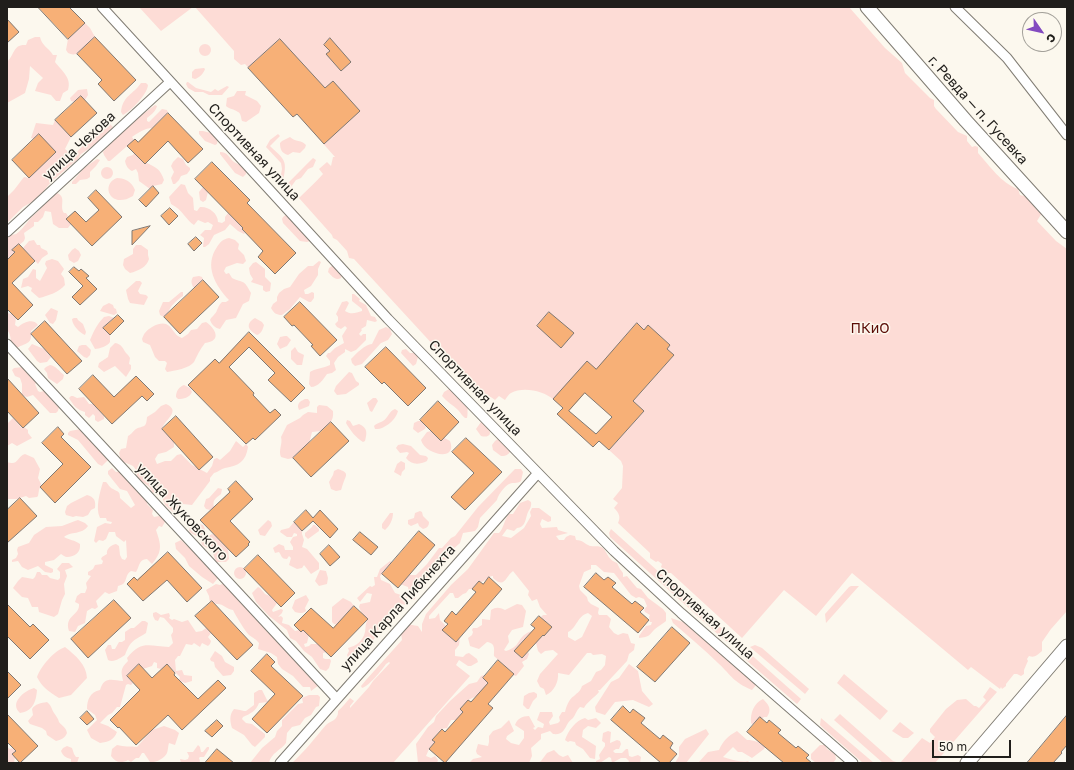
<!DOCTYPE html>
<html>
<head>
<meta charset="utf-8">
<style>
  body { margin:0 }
  #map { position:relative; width:1074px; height:770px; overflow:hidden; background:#fcf8ee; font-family:"Golos Text",sans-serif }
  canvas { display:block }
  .frame { position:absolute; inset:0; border:8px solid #201e1b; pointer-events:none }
  .north { position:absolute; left:1022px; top:12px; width:40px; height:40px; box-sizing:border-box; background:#fcf8ee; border:1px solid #a4a19a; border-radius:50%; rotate:124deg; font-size:11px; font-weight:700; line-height:16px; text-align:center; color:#201e1b }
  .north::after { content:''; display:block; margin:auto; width:14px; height:18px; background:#834ac0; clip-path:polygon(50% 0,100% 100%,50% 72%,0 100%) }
  .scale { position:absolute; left:932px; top:740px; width:79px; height:18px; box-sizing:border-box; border:2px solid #201e1b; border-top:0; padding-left:5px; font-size:12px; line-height:14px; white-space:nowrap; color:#201e1b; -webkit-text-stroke:3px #fcf8ee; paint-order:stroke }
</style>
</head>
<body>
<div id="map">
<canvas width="1074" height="770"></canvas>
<div class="frame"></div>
<div class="north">С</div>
<div class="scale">50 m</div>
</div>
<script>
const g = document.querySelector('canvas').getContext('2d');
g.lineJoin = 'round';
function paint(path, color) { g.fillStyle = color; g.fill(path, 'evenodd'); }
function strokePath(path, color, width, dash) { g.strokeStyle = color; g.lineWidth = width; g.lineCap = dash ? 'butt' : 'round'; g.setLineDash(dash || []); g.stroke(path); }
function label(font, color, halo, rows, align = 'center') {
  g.font = font + ' "Golos Text",sans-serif'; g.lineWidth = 3; g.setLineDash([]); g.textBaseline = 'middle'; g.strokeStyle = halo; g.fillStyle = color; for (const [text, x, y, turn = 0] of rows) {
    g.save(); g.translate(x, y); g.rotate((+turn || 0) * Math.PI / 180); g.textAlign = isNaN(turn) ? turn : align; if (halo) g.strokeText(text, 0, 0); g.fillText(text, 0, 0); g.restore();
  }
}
const green = new Path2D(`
  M139,7H193L161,31Z
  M195,7H849L885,48L902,63L905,73L930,98L934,100V106L936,109L958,132L967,136V141L972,147L975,146L978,147V153C990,166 1001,183 1018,189L1020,195L1028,197L1036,209L1042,213L1037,221L1056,241L1067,249V611L1051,629L1042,642V651C1037,655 1035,658 1029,656L1027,659L1028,661L1027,663L1024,670V674L1021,676L1017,674H1014L1006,684V686L1002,689L1001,687L1000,689L971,667L968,670L852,573L816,616L784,590L742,638L671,573H668L661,567L662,564L658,561L656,562L650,558V553L618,523C621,517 619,513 614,508L618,503L613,499L622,488L623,466L621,461L609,450L644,411L633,401L674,355L667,349L670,345L648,326L644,330L637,324L596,369L553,399C544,391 523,386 511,393C509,394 507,397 505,400L499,396L495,400C491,397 487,394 482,398L354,259L349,258L347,251L337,240L333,238L332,235L299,198C307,190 316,182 323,174L319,169L327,162L331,166L333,157H335L297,114L293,117L245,64L241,65L234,59V51Z
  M85,23L90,28L95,37C88,44 79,59 68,53L66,50L68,39Z
  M35,37H40C42,46 48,47 53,55H57L55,62C62,71 72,78 68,90L63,93L60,101H56L51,95L35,91L38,83L43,78L30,66L29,79L25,93L7,103V62C15,54 13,44 26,45L28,40Z
  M199 50a6 6 0 1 1 12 0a6 6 0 1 1-12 0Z
  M204,68L205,69C204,73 199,78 195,79L192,78V72L195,69Z
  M187,82H188L196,88L211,92L215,89L218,91L227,86L229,87L222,95H209L203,92H195L188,88L186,84Z
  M141,83H146L148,85C147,95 131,111 123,115L121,112C123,95 133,95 141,83Z
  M87,89L88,95L85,100L75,102L71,101L70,98L78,90Z
  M237,91H246L245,95L257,101L261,106L259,113L246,122L242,121C241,118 241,113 238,112C234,109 229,109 226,106L227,98L234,96Z
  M155,105L157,106C156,111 151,115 147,118V121L149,122L162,109L167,110L168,113L152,128C146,128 137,133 132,137L134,140L110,161H108L104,155L103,152C114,139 125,128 136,115L143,114Z
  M55,120L71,137L65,149L72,155L76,153L91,137H94L110,124L113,127L96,144L81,154L78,159L51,182L43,192L32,202L23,207L7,223V197L14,190L24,177L29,178L34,139L31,138L36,123L53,125Z
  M199,131H203L215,134L218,137L217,144L215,145L205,141L199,134Z
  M278,134L280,136L270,146C286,161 287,160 283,182L285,184H287C296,175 304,167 313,158L316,160L313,167L308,169L301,178L296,180L288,191H285L279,185L282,169L281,163L266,147L270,140Z
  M290,137C295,142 302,140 306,145L305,148L300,153L293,152L288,155C282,153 280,150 280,143L282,141Z
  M220,152C228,152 229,158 234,162C239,165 242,165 246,169V174L243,177L235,173L220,154Z
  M134,153C138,156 142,161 147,163C157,168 160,169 164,180L162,184L153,186L150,189L139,181L138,173L136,169L132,171C128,169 126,166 125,161L127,157L133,155Z
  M178,157L183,159L186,165L190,168V170L187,174L181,176L179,180L175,184H173L171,178L174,172L171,166L173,162Z
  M97,159L100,160L96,166L90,172V177L87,179L80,180L76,184H72V182L84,168Z
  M101 173a6 6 0 1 1 12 0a6 6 0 1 1-12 0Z
  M117,178C125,178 132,182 135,190L133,196C110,210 100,184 117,178Z
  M181,184L185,185L188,193L193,198L194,210L197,211L200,207C208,206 218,213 218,222L222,223L225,221V217L228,213L243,228L242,229L245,233L244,234L238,231L230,224L225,230L214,235L209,244L205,247H203L204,238L200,235L205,230H211L213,225L208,222L205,223L198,220L194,225C186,220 183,210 171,204L169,197Z
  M203,187L208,192L206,200L203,202L200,200L199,192Z
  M57,193C67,197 59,206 64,213H66L68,216L66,219L71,224L68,228H59L53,224L51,212L45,211L43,217L38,222H34V226L24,233L25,238L24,241L13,250L15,252L7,259V236C10,234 13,235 16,234C21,231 25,225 29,220C33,215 38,212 42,207C48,200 46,195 57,193Z
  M287,214L309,238L310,241L307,242L300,241L283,223L282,219L283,217Z
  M229,238L235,240L239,244L238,249L244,255L246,261L243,264L237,263L226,267L224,271L226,274L229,273L232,278C244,284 243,278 251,293L249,301L243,304L236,318L226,320L220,329C215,328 212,325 210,320C212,316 216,314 217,310C219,306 219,305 222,302H226L229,300C215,285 204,266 217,247C220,242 223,239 229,238Z
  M34,240L37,245H40L41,248L47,251L48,254L42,258L38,264L23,248L29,241Z
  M136,245H141L148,250V255L149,259C147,267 138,271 130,273L125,269L123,265L124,259L133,254V249Z
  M75,248L79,251L81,255L78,261L74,263L69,260L68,255L72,250Z
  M52,259L58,261L64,269L61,274L64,278L65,285C59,292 48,296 39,298L31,291L32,288L28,286L21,288L23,279L28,277L33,269L36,270V278L40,281L47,268L45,264L46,261Z
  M319,261L321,262L318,269V275L311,286L304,290L305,294H308L312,292L314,293V298L311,302H309L300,297L290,309L282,315C276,315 274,313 271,308L273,304L277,301V297L279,293L284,289L290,287L299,274L308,266H313Z
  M256,262L265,269V277L271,283L270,291L266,292L263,290V286L251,282L253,279L250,274L249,268L253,263Z
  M332,266H336L342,275L341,278C335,281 332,276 328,272L329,268Z
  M199,276L202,277L203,280L195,287H193C191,282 191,281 193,277Z
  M136,281H140L142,283L138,291L140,294L146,295L148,297L144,305L130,303L128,299L126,290Z
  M181,292H183V296C177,300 170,306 168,313L164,317L160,315L159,311L163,302H169Z
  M352,294H354L360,299L359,301L366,305L371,316L375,317L377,321L375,322L367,320L366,326L361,329L362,330L359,334L361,336L363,334H366V340L356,350L351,352L345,349V352L338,357L334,363L336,370L332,373L327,374C323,380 318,387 311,387L309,384L310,372C314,369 324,368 330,365V361L326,356L328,353H330L335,348L344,343L342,336L347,328L345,326L341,329L337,327L335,324L338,321V317L336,314L342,302L347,301L349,303L345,311C351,315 356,313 362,311V309L352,301Z
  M109,303L113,305L114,308L116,309L117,313L114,315L100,311L103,306Z
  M51,308L58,311L56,320L53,324L50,323L45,315Z
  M7,313L12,314L16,318L15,325L18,327C24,322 33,318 38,325L31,331C32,345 27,342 17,348C8,344 13,336 7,330Z
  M109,316L114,318L104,328L110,335C110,337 110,340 110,342C108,346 99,349 95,349L90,340C94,331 97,324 104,317Z
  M74,318H77L78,320L83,324L86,332L85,335C80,333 72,325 72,319Z
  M255,318L262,322L264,325C263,329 261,334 257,335C248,330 245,324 255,318Z
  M206,322C216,329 222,341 205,343C200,349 197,356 194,362C190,368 174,371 167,372L165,369L167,363L165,361H159L155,357L150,345L143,342L142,339C144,333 147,330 152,327C173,316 170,335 182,338L188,334L191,330L197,329L202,323Z
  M386,327L390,329L392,334L388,340L381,343L362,364L355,366L352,363L351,359C356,354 365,344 372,344L379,330Z
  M285,336H287L291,340L287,346L280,349L277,344L280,337Z
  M115,343C122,344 123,349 126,353C128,355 129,356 130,358L129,364L131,365V369L126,377L115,366L104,372L98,367L99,363L108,357L110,348Z
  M32,344L44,349L51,357L47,362L40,363L37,361L28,349Z
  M82,345H86L91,350L90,355L87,358L84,357L77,351L79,346Z
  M295,347L298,352L304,355L302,365H297L291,359V351Z
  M406,349L410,353H416L418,357L416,364L413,366L401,353L402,350Z
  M50,365C56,366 59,371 64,375L63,379L57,384L48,378L47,373L44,369L46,367Z
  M23,367L39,381L35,384L38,391L40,392L44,391C51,395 53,403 59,407L58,411L56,413H50L33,395L27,397L22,395V384L20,378L15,376L12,370L14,368Z
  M349,372L352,373L356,381L359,383V385L346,394L337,395L334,391L336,386Z
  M184,385L190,388L192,392C189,398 184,399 178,399L176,397C176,391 179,387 184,385Z
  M449,389H452L468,407C467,411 468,414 467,418H465C462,416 461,413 458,410C453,405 447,402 442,396L444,392Z
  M71,396H73L77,398L84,397L89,404H93L104,416V419L98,422L95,420V416L93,414L89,418L85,415V412C77,410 73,405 69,398Z
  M373,398H376L378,401L372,412L370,411L367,403Z
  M305,399H308L310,402L309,406L299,410L298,407C298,402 301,401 305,399Z
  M166,404C182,411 164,420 162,429L174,442V447L166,452L158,454L155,459L157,464L165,461H171L177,455L181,454L192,465L207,473L212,466L214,459L217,458L220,460L230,451L236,441L243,447L246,444L248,447C246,461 239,466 225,468C221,469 218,472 214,473L210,478V481L192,505L183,504L180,506V509L178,512L174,513L165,505L162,497L152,492C151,485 143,484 138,478C136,475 137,470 133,466C130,464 125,463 121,461L119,453L121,449L126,448L128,436C132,434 133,431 136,429C144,425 146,429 147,417L155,412L161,406Z
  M319,405L327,406L333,411C334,422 329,424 321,431L312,432L309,444L293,458L288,459L281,457C278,450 283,444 281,437L287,425L300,418L303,415L308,412L317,413V407Z
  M395,409L398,411C396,420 384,430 375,429L374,426C377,423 379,423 383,421C388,418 389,411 395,409Z
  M13,418L22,428L24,427L28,430V433L32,438L17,446L12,443L7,446V424Z
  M347,420L350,421L353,426L359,424C368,428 367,433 365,441L363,442C356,438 350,430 346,423Z
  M418,421H421L426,427L425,429L418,433L413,429L414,423Z
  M481,422H484C490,428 495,439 481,436L476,429Z
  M81,429L100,436L98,440L108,460L102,466L98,464L78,440L68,435V433L70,431Z
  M431,431L450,441C458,462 425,455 421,440L427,432Z
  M498,439L503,441L511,450C509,454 507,456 501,456L493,450L492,445L495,441Z
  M403,444L411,446L420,455L426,456L428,458L427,461C419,465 411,465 406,458L409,453L407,452L400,453L396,448L398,445Z
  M25,454L34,458L40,469L38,478L41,484L39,490L38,496L37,497L29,498L26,496L17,499H7V462C19,466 16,457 25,454Z
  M401,461L405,463V469L402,472L401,476L394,472L397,464Z
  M112,468L116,472L121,471L134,486L135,490L145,492L148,502L147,504L153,510L152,514L154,517L159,516L166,520L162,527L159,526L156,530C161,545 163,551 152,564L147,559C138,560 140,566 136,572L131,571C125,575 127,581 123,584C122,585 120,585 118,586L117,591L109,594L105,592L96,601L98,607L95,609L92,608L87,611L85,623L78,626L75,632L69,631C64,615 80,616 79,604L75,602L77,596L81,593H85L87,588L86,583L91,576L88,575V572L93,569L95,565L102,564L103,561L101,559L102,557L107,554C106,549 111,545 116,544L119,546L120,555L122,559L125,560L127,557L126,540L124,542L116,536L115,532H109L106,539L103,541L99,540L96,543L94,541L97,527L105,523L111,524L112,522L107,521L106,518H100C95,508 100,492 103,482H106C108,484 110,488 113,489C118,492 120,491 120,498L131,508L135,505L127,491L120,489L108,474V471Z
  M338,469C350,473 346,475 343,484C342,486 342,488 341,490L336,491L331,489L329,482L333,475L334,471Z
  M515,469H521L523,472L521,481C517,484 513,482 509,484C504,487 498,495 497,500L480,518L478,527L475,531L463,533L460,543L451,551L449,558L445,563L439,566L423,585L415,593L416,597L414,600L410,599L408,587L400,584L409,575H416L427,564L439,548H442L451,538L455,536L478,507Z
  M218,488L222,489L221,494C216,498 212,500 214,507L210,510L206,509L204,506L206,499L209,498Z
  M87,495C94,497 96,500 95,508L91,510L88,515L83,517L76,516L73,517L66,515L65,512L67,506L71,503Z
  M528,500L531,502C532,508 528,510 527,515C525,521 525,527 517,528L514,531L507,529L502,536L511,538L524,528L531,516L530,512L532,508H539L551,517V521L548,522L542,519L540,524L542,528L557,527L558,530L568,533L556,536L559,540H564L566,537L570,535L575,536L576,540C582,540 584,543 588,545C593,548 599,544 604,549C608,555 609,560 617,563L620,569L623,573V577L627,576L637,588L641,589L648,598L663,609L666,613V621C663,624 658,626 655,629C649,635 650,637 639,638V636L646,626L651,625L652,622H650L649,617L650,615L645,612L644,610L647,606L644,599L639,597L636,598L631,595L614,573L604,572L596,565H591V569L584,572L579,586L580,590L587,597L588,601L591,604L599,608L598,613L599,615H607L611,619L609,627L614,633L618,635L623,633L628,634L631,643L635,644L634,650L629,654L627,661L600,690H598L599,692C594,698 587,702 584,708L580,707C576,711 576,714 573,718C571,720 569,721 568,723C564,730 563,735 553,734L550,731L541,734V739L531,748L532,756L529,763H469L473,759L482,757L477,754L476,751L478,744L488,746L489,742V736L493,731L501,728L509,720L514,731L507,736L506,739L511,743L519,745L524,738V731L515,725C517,719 522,716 529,716L535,727L533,728L535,730L538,727L543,728L544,724L537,720L540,712H552L553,716L549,722L550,725L558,723L560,721L559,717L562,712H565C566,707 569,699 574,696C578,692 580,692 582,686L591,681L596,672L601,670L605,665L606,656L602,654L593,655L591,653H587L569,675L558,673C559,681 554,692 546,695L544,689L540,687L537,681L540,674L558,654L553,650L545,651L541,654L538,651L536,643L528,636L515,651L522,658L528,652L529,654L527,659L522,662L524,666L516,676L513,675L514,674L494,656C494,650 496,643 487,642L479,649L470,646L468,638L472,635L473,632L472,630L473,628H477L482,625V619L490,620L491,610C496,607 499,607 505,610L517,604L522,605L526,611L523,627L512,630L508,636L509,642L504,650L506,651C520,647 517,639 527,633C532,630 545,629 552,627L541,617L543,615H547L540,607L537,599L532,601L528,595L529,591L513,571C505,577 505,589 493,578V576C488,576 486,581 481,582L479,581L472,589H469L466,593L463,594L458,598H455L453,593H450L429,616V619L435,618L439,613L440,620L446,626L442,630L456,642L460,638L459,645L455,650V656L463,657L466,654L469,653L477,659L478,662L471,666H468L459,660L456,665L470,676L393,763H292C305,751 315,738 326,725C329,722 334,721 336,718C338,715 338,714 338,711C343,707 346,702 350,698L354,701L350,706V708L369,687L373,681L390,663L389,662L386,664C381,671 369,686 362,688L361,686L366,680L402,640L401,633L406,624L418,626L422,632V624L426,614L451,585L468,569L494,533H499C504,528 504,520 509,514H513L520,503ZM588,613L592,616L582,637L575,641L568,637V632C577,628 577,616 588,613Z
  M420,511L422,512L423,516L429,522C429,526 427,528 423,529L419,526L418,523L411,526L408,524V520L414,518L415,513Z
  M390,513H393C393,519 390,526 385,530L382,528V524Z
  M78,520L85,523L88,526C82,535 71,531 64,537C69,540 75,540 80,544C81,552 75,557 67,557C65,557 63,555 61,554L54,560L45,562V565L53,569V572L51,573L45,572L38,566L28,570L22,567L18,561L12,562V560L16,558L18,554L17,550L18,547L29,543L34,535L46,527L62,526L75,521Z
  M268,520L271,522L272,526L265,536L260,535L258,530Z
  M294,522L302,531V534L304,540L302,547L307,549L319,563V569L311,574L304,565L302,568L297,569L289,565L291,558L289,556L287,559C281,559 282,556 279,552L275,553L273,548L279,544L284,546L285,550H293V547L290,542L293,537L297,536V534L294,533L292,537H287L280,532L281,530L289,528Z
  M195,523L203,525L205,529L203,535L207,537L212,534L215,535L228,549L229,559L226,562H216L212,551L202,545L200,538L191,533L189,531L190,527Z
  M313,525H315L319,529V531L308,539L305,536V533L312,527Z
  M611,529L737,642C731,646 727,641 722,638L610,537L609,533Z
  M181,540L219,575L218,578L213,584L202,577L189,566L185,558L176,549L175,543Z
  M390,561L392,563L380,576L381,580L390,584L395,593L407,597L408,606L402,604C395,609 393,613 389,620L379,624L378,633L372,642H366L361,654L353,656L349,660L347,655L349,651L348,648C356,646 363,641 365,632C366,627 365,624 368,619L362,614L359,607L360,604L370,602L372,594L367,593L360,602L357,598L370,586L372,587L375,585L374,577H377L380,569Z
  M62,563H69L73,567L65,570L67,576L64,584L65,594L62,600L58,614L54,617L39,612L38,607H32L28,598L22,597L13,588L18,581L22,577L33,579L35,577L37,572H40L42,575H47L50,578L58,580L60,578V572L57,569Z
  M234 573a6 6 0 1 1 12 0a6 6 0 1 1-12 0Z
  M320,570L326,571L328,578L327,584L319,586L315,581Z
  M226,582L319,685L311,691L310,687H303L293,676L282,669L278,664L277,657L271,653L258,649L259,643C256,639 253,638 249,635C245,631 236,616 233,610C226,609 223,603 216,604L212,601L210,603L209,596L206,590L216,584L220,585Z
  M851,586H859L826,623L825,614L849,587Z
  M258,587L260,588L265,594L270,596L277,603L272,610L273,612L281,609L283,610L282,613L278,617L281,616L283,618L282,623L289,625L295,631L299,630L301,632L303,630L309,635L307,643L304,644L305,647L309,646L311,644H318L326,652L323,653V658L325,659H330L331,661L329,668L326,671L320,669L312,657L304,651L296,641L290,638L287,630L269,616L256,602L252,593Z
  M306,595L309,600L305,608L306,611C303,614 299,613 295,612L292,608L295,600Z
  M343,598L351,602L354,606L337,625L334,624L332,622V607Z
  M156,612L161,615L169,613L170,616L169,618L172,620L174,619L182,622L188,620L196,632L202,631L206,628L211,633L208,637L211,641L210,644L208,646L202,643L200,647L194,643L192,645L186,644L180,656H178L175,660L176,671L182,670L184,675L192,676V681L185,683L180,681L179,680L180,677L167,664L161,669L157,668V663L154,662L152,666L143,669L139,665L127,676L133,683L131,685L128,684L126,685L120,707H117L112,713L108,715L100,723L108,726L117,732C114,740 108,742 100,743L91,738L87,730L97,720L95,715L87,709C87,700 90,692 100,690C104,676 112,680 123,681C121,671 120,669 128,661L127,658C141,640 149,646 169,647L173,643L171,635L173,632V628L164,618L160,617L158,621L155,620L153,616V613Z
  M671,618L686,623L698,635L727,655L756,685L752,690C733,682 732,676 718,663C704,649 688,636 673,623Z
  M142,621H145L148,623L146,633C133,641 131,640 125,655C120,658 114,663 108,660L105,650L108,645H111L112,649H115L119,642H122L125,640V632L131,628H134Z
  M755,645L762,648L809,689L805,694L750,647Z
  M65,647C76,656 86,664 87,678L71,695L59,698C49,692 42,687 37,677C41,666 54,651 65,647Z
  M215,651L222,656L225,662L234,667V671L231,675L223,676L215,667L214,662L211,661L210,659Z
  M747,651L801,699L797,704L746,660L745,654Z
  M629,664L638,671L642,691L653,704L649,707L633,700L615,702L605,715L596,712L595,707L611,682L619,678Z
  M844,674L888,711L880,720L837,683Z
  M484,675H485L483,678L492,686L480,692L481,694L468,700L460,709L463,712L456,720H451L447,728L441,729L432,740L435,742L429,749L426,756L431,758L435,756L438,760L437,763H418L416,744L428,727L434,722L436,716L450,701L469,684L477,682L481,676Z
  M990,687L997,692L935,763H883L834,720L840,714L893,761L900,763L922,738L930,743L935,737L930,732V729L946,709L957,700L966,699L974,706H976L979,708L986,700L983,697Z
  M34,688L37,690C36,702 33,711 20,713C9,703 24,691 34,688Z
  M259,690H262L268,702L259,703C256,711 250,714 243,717L242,719L246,723L252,724L265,734V737L255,747L252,745L244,735L232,728C230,721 229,715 234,709L240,710L244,711H246L254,705V693Z
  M534,692L537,694V697L533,701L529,709H527L523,705L524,696L529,693Z
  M309,695H318L320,697L319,706L316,707L311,715L305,718L300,725L292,727L287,733L286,743C281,750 271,753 269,763H250L262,748L275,737L277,731L282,726V720L298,704L303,703L302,698Z
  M763,699C769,705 772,709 767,717H764L753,725L751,723C750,713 754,703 763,699Z
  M47,702C52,706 51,708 54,713C56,716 58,718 59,722C62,726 66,727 67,733C65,738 61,740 56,741L47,735L46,731L42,728L30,724L28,721L33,715L32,709C35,704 41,703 47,702Z
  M585,718L588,720L596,718L601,723L596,728L588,726L583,730L582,737L596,746L595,759L590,758L583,749L576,745L575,742L570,741L568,742L565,740C568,731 576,720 585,718Z
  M821,718L874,763H863L822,727L820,725Z
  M900,722L914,733L908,738H903L892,731Z
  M164,726L175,730L179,733L175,745L169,743C168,746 168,751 167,753C164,759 155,763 150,762L144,753H142L139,758H136L131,762L128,760C121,764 115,762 111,756L112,749L117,745C124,747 130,746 137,747L152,730Z
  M706,729L709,734L686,763H675L679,756V747L685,739Z
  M608,731L611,732L610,743L617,740L620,741L621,744L619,749H616L613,751L615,753H622L626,749H628L629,756L632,757L638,755L641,757L640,763H628L629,761L626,758H621L612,763L611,758L609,757L600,763H596V761L600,759L599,755L605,746V743L602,741L603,733Z
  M737,731L747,740C754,740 760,742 765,747L764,749L752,758L742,752H738L733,747L723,757C731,759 740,763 748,761L750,763H698L708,752L719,750C723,741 728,736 737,731Z
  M198,745L200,747L201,752H203L207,747H209V749L204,757H200L199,758L200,761L199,763H181L180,759L185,760L188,759L189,756L187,752H193Z
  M820,745H825L827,749L835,754L836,759L833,763H816L811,759V754Z
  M67,746L72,748L74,754L76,757H79L77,763H71V759C66,758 63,756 61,751L63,748Z
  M7,747L10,749L12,748L16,751L12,755L15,757L14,763H7Z
  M554,750L559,755L563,757L568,755L573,763H538L541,761L547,753Z`);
const building = new Path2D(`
  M38,7H69L85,23L68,39Z
  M7,19L19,32L7,43Z
  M95,37L136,80L114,101L98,84L102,80L77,54Z
  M330,38L351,62L341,71L326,54L330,51L324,45Z
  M280,39L325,88L333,81L360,111L324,144L297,114L293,117L248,68Z
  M81,96L97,113L71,137L55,120Z
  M168,113L203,149L188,163L168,141L145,164L127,146L135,139L138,142Z
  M39,134L56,152L29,178L12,160Z
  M212,162L250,200L247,203L296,253L275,274L258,257L263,251L242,229L243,228L195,179Z
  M153,186L159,193L146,207L139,200Z
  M96,190L122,217L92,246L66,219L75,211L86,222L99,210L88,198Z
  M170,208L178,216L169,225L161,216Z
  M150,226L132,245V231Z
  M196,237L202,243L194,251L188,244Z
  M19,244L35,261L12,283L33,305L18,320L7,309V260L15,252L12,250Z
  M74,267L79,271L81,269L89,276L86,278L97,289L80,305L72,297L83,286L69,272Z
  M203,280L219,297L180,334L164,317Z
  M300,302L337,340L320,356L311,346L313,345L294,325L292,326L284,317Z
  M549,312L574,333L561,348L537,326Z
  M118,315L124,321L110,335L103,328Z
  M45,321L82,361L67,374L31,334Z
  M637,323L644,330L648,325L670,345L667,349L674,355L633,401L644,411L609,450L599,441L593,447L557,414L563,408L553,399L587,361L596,369ZM585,393L612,417L596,434L569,411Z
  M249,332L305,388L291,402L268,380L275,373L249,347L229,367L254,393L253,395L270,413L275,409L281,415L255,440L253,438L246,444L188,385L215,359L219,363Z
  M386,347L426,388L408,406L384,382L382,384L365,367Z
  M93,375L114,397L136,376L154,394L147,401L142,396L112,424L79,389Z
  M7,378L39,413L23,428L7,411Z
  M438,401L459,422L441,441L420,420Z
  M176,416L213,457L199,470L162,429Z
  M331,422L349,441L311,477L293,458Z
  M58,427L64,434L61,437L91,467L55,503L40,487L63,464L42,443Z
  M466,438L502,472L465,510L451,497L474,473L452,452Z
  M236,481L253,499L230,521L250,542L248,544L249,545L236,557L200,520L230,492L228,489Z
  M20,498L37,516L7,543V510Z
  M306,510L313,518L320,510L338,529L330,538L313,521L302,531L294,522Z
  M419,531L435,545L398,588L382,574Z
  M360,532L378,547L371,555L353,540Z
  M329,545L340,557L330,566L320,554Z
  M168,552L202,588L187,602L167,580L143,601L127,584L134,577L137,580Z
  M258,555L295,593L281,607L244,569Z
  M596,573L604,580L608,577L616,583L612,587L632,604L635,601L644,608L640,612L649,620L638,633L584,587Z
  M489,577L502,589L456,642L442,630L448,624L444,621L452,611L456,615L476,592L472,589L479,581L483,584Z
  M114,600L131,618L88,658L71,639Z
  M212,601L253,645L237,660L195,616Z
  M7,604L30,627L33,624L49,640L30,659L7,636Z
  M354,606L368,619L331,657L303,630L301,632L294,625L311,608L333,628Z
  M539,616L552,627L544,636L543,635L522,658L514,651L535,628L531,625Z
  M672,627L690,643L655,682L637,667Z
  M267,654L275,662L271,666L303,696L267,733L252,719L275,694L251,671Z
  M498,660L514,674L488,704L493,708L445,763L429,749L435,742L432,740L442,729L445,732L463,712L460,709L468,700L471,702L488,683L483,678Z
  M139,664L152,678L167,664L175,673L174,675L198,699L218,680L226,688L182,730L168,715L136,745L119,727L118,728L110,720L140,690L127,676Z
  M7,671L21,685L7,699Z
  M623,706L630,713L633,709L645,718L641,723L660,739L663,735L673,743L670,748L677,754L669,763H661L611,720Z
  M87,711L94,719L87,725L80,718Z
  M7,714L38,746L20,763L12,754L16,751L7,742Z
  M1067,715V745L1061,752L1062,753L1053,763H1027Z
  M760,717L767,723L769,720L781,730L778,733L796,748L798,746L809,755L806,758L812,763H784L747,732Z
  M217,720L223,726L212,737L205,731Z
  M217,749L234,763H205Z`);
const street = new Path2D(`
  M102,7L388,319L614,551L681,613L853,763
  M955,7L1007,58L1067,135
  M7,232L170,82
  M7,344L336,698
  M280,763L538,473`);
const secondary = new Path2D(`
  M867,7L966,121L1067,232
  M967,763L1067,646`);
const streetNames = [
  ["г. Ревда — п. Гусевка",978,110,48],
  ["улица Чехова",79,146,-43],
  ["Спортивная улица",254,152,47],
  ["Спортивная улица",475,388,46],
  ["улица Жуковского",182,512,47],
  ["улица Карла Либкнехта",398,608,-48],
  ["Спортивная улица",705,614,42]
];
const parkNames = [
  ["ПКиО",870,329]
];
paint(green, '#fddcd6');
paint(building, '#f7b077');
strokePath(building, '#807872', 1);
strokePath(street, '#817d74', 11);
strokePath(secondary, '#817d74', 15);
strokePath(street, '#fff', 9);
strokePath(secondary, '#fff', 13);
label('14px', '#201e1b', '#fcf8ee', streetNames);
label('14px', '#5b0c06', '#fcf8ee', parkNames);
</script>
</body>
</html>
